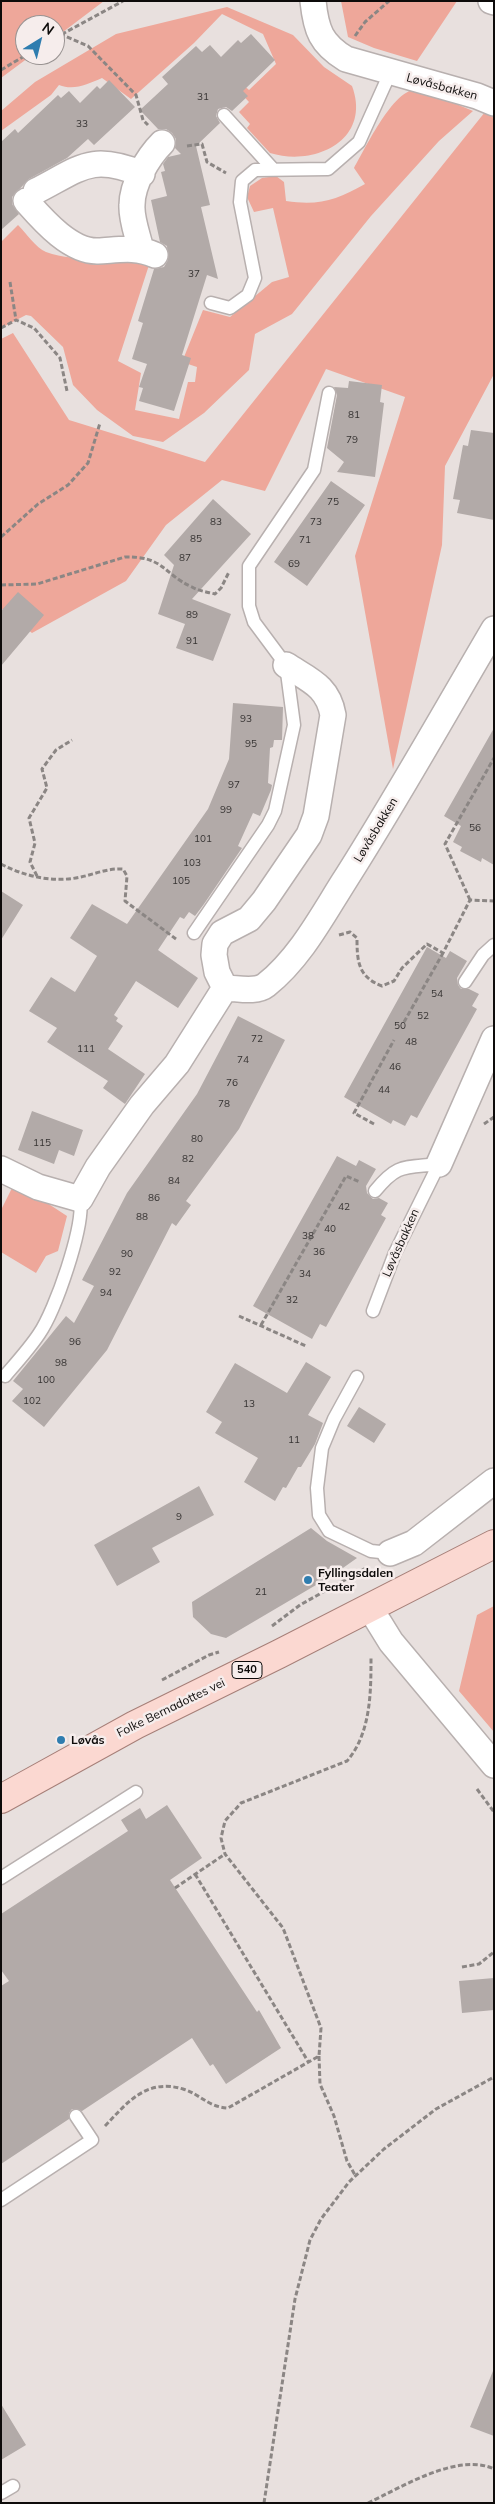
<!DOCTYPE html>
<html>
<head>
<meta charset="utf-8">
<style>
  body { margin:0 }
  #map { position:relative; width:495px; height:2504px; overflow:hidden; background:#e8e0de; font-family:Mulish,sans-serif }
  canvas { display:block }
  .frame { position:absolute; inset:0; border:2px solid #0d0b0a; pointer-events:none }
  .north { position:absolute; left:15px; top:15px; width:50px; height:50px; box-sizing:border-box; background:#f6edec; border:1px solid #999392; border-radius:50%; rotate:36deg; font-size:14px; font-weight:700; line-height:20px; text-align:center; color:#0d0b0a }
  .north::after { content:''; display:block; margin:auto; width:18px; height:22px; background:#2f7daf; clip-path:polygon(50% 0,100% 100%,50% 72%,0 100%) }
</style>
</head>
<body>
<div id="map">
<canvas width="495" height="2504"></canvas>
<div class="frame"></div>
<div class="north">N</div>
</div>
<script>
const g = document.querySelector('canvas').getContext('2d');
g.lineJoin = 'round';
function paint(path, color) { g.fillStyle = color; g.fill(path, 'evenodd'); }
function strokePath(path, color, width, dash) { g.strokeStyle = color; g.lineWidth = width; g.lineCap = dash ? 'butt' : 'round'; g.setLineDash(dash || []); g.stroke(path); }
function label(font, color, halo, rows, align = 'center') {
  g.font = font + ' Mulish,sans-serif'; g.lineWidth = 5; g.setLineDash([]); g.textBaseline = 'middle'; g.strokeStyle = halo; g.fillStyle = color; for (const [text, x, y, turn = 0] of rows) {
    g.save(); g.translate(x, y); g.rotate((+turn || 0) * Math.PI / 180); g.textAlign = isNaN(turn) ? turn : align; if (halo) g.strokeText(text, 0, 0); g.fillText(text, 0, 0); g.restore();
  }
}
const green = new Path2D(`
  M1,1H104L55,38V25H25V55H32L1,78Z
  M341,1H457L417,61L374,48L348,37Z
  M227,7L293,35L324,67L352,86C372,140 315,167 270,153L247,128L250,124L239,112L249,102L235,87L240,82L249,90L276,64L263,34L222,14L194,43L131,99L102,78C88,84 74,91 59,85L51,95L1,131V111L35,82L116,34Z
  M413,90L442,98L473,111L439,141L371,216L292,314L255,334L249,370L204,413L163,442L133,436L97,410L73,385L63,347L31,316L26,315L1,328V242L18,225C26,233 36,248 46,252C78,264 118,254 149,265L118,361L141,373L135,410L179,419L188,382H195L197,367L182,362L203,310L230,317L272,282L289,277L273,208L254,212L247,197L250,186L262,178L276,176L284,182L286,201C319,206 337,200 365,184L354,168C365,149 391,94 413,90Z
  M485,112L494,118V374L445,466L442,545L393,769L355,556L405,397L326,369L265,491L222,480L166,525L126,581L32,633L1,608V339L13,333L69,420L205,462Z
  M15,1182L67,1216L58,1251L46,1256L36,1273L1,1252V1210Z
  M494,1606V1732L459,1691L477,1615Z`);
const building = new Path2D(`
  M251,34L275,60L243,91L248,96L232,111L226,107L218,109L216,116L220,123L196,146L210,205L201,207L218,279L207,275L182,355L191,358L174,411L139,401L143,388L139,387L147,364L132,359L143,323L138,321L154,269L164,267L168,260L167,246L160,242L151,200L167,196L161,172L165,171L163,164L168,157L181,154L175,148L176,139L172,133L166,129H158L140,110L168,84L162,77L196,46L202,52L210,45L221,57L238,40L241,43Z
  M109,80L135,107L94,145L88,139L67,158L29,179L12,197V204L19,214L1,230V142L15,129L18,133L58,95L61,98L69,91L80,103L97,86L100,89Z
  M349,381L382,385L380,402L384,403L375,477L337,472L344,462L327,448L337,395L334,387L348,388Z
  M471,430L494,433V520L457,513L460,500L453,499L463,445L468,446Z
  M331,481L365,505L307,586L274,562Z
  M213,499L251,534L192,599L231,614L213,661L176,648L185,624L158,614L174,565L164,555Z
  M18,592L44,615L1,666V611Z
  M233,703L283,707L282,740H274L273,747L270,748L268,783L272,785L271,790L260,816L253,813L238,846L242,848L204,904L195,916L189,912L184,919L180,917L158,950L198,978L178,1008L136,981L114,1015L118,1018L116,1021L123,1026L108,1049L145,1074L125,1104L103,1088L108,1081L47,1042L57,1028L29,1011L51,977L75,992L97,956L70,938L92,904L127,924L208,809L229,759Z
  M494,728V865L482,858L481,862L460,851L462,847L453,842L461,826L444,816Z
  M1,891L23,905L1,940Z
  M427,947L446,958L450,951L467,961L457,978L458,985L461,989H469L479,994L472,1006L477,1009L417,1118L411,1115L405,1126L393,1120L391,1124L344,1097Z
  M238,1016L285,1040L239,1129L186,1201L191,1205L176,1226L172,1223L107,1350L44,1427L12,1401L23,1389L13,1381L66,1316L74,1323L94,1286L82,1280L127,1193L197,1094Z
  M32,1111L83,1130L74,1156L59,1150L54,1164L18,1150Z
  M337,1156L356,1166L359,1160L376,1169L366,1186L367,1193L373,1199L379,1198L388,1203L381,1215L386,1218L326,1327L320,1324L312,1339L253,1306Z
  M306,1362L331,1377L308,1415L323,1423L315,1444L301,1467H298L286,1488L283,1487L275,1501L244,1482L258,1458L215,1433L222,1422L206,1412L235,1363L287,1393Z
  M359,1407L386,1424L374,1443L347,1426Z
  M199,1486L214,1515L152,1548L160,1562L117,1586L94,1545Z
  M311,1528L327,1541L357,1558L333,1575L226,1638L211,1634L193,1617L192,1602Z
  M167,1805L202,1858L170,1880L257,2012L259,2010L281,2048L226,2084L213,2064L210,2066L192,2038L82,2111L72,2109L69,2113V2119L1,2164V1986L9,1981L1,1970V1914L128,1831L121,1820L140,1808L146,1819Z
  M494,1978V2010L462,2013L459,1981Z
  M493,2371H494V2436L470,2427Z
  M1,2404L26,2445L1,2460Z`);
const path = new Path2D(`
  M60,34L88,46L136,95L143,120L148,125
  M355,36L365,22L389,1
  M55,38L123,1
  M1,70L26,55
  M187,146L202,144L207,162L226,173
  M10,282L16,320
  M1,328L16,320L34,328L60,358L67,391
  M1,537L38,504L68,485L88,463L100,423
  M1,585L37,584L125,557C164,556 163,574 192,587C199,591 207,592 215,594L221,588L229,572
  M1,864C26,877 54,883 81,877C95,874 108,868 123,869L127,876L125,901L176,939
  M37,876L30,862L35,843L29,818L47,788L42,769L56,750L72,740
  M470,900L445,844L494,758
  M339,935L350,932L357,938C357,961 358,977 382,986L394,981L402,968L427,944L443,953L470,900L494,901
  M404,1022L443,953
  M374,1124L354,1113L394,1040
  M484,1124L494,1117
  M239,1316L306,1346
  M261,1325L346,1176L360,1182
  M272,1626L300,1605L366,1568
  M162,1680L209,1655L219,1652
  M477,1789L494,1812
  M195,1874L309,2063
  M175,1888L225,1854
  M462,1967L479,1964L494,1952
  M319,2056L320,2084L334,2116L347,2161L355,2175
  M105,2126C127,2103 146,2078 183,2089C200,2094 208,2107 228,2108L319,2056L321,2028L283,1928L225,1854L221,1838L225,1821L241,1803L347,1761C371,1733 371,1692 371,1657
  M264,2503L295,2299L310,2240L321,2219L349,2182L384,2149L436,2109L494,2077
  M368,2503C402,2487 458,2452 494,2469`);
const lane = new Path2D(`
  M224,115L273,169
  M211,303L230,308L248,295L255,278L240,202L242,181L255,170L328,169L359,142L390,73
  M194,933L268,825L275,811L294,725L286,665L254,622L249,606V566L314,470L329,393
  M465,982L483,955L494,945
  M375,1191C398,1163 404,1168 439,1164
  M373,1311L395,1253L439,1164
  M5,1376C17,1362 29,1349 39,1334C55,1311 85,1226 80,1199
  M357,1377L334,1419L322,1448L317,1488L319,1515L329,1531L371,1551L390,1553
  M1,1878L136,1792
  M1,2200L92,2140L76,2116
  M1,2493L13,2486`);
const street = new Path2D(`
  M313,1C316,30 321,44 346,59L477,96L494,103
  M491,1L494,2
  M36,191C81,168 91,153 142,174
  M26,201C42,219 70,252 98,251C118,250 136,246 155,255
  M141,250C138,236 131,219 132,205C132,184 148,157 162,143
  M225,988C237,988 256,993 266,985C299,959 321,918 343,883C396,800 444,714 494,629
  M225,988L217,972L214,955L215,944L222,933L249,919L264,901L309,835L316,816L333,715C328,686 309,680 286,665
  M439,1164L494,1039
  M1,1169L38,1187L80,1199L98,1167L142,1105L177,1064L225,988
  M390,1553L414,1543L494,1481
  M370,1608L391,1642L494,1765`);
const primary = new Path2D(`
  M1,1799L135,1725L279,1654L494,1544`);
const markers = [
  [308,1580,5,"#2f7daf"],
  [61,1740,5,"#2f7daf"]
];
const numberNames = [
  ["31",203,97],
  ["33",82,124],
  ["37",194,274],
  ["81",354,415],
  ["79",352,440],
  ["75",333,502],
  ["83",216,522],
  ["73",316,522],
  ["85",196,539],
  ["71",305,540],
  ["87",185,558],
  ["69",294,564],
  ["89",192,615],
  ["91",192,641],
  ["93",246,719],
  ["95",251,744],
  ["97",234,785],
  ["99",226,810],
  ["56",475,828],
  ["101",203,839],
  ["103",192,863],
  ["105",181,881],
  ["54",437,994],
  ["52",423,1016],
  ["50",400,1026],
  ["72",257,1039],
  ["48",411,1042],
  ["111",86,1049],
  ["74",243,1060],
  ["46",395,1067],
  ["76",232,1083],
  ["44",384,1090],
  ["78",224,1104],
  ["80",197,1139],
  ["115",42,1143],
  ["82",188,1159],
  ["84",174,1181],
  ["86",154,1198],
  ["42",344,1207],
  ["88",142,1217],
  ["40",330,1229],
  ["38",308,1236],
  ["36",319,1252],
  ["90",127,1254],
  ["92",115,1272],
  ["34",305,1274],
  ["94",106,1293],
  ["32",292,1300],
  ["96",75,1342],
  ["98",61,1363],
  ["100",46,1380],
  ["102",32,1401],
  ["13",249,1404],
  ["11",294,1440],
  ["9",179,1517],
  ["21",261,1592]
];
const shields = [
  [247,1670,30]
];
const shieldNames = [
  ["540",247,1670]
];
const streetNames = [
  ["Løvåsbakken",442,87,15],
  ["Løvåsbakken",376,830,-59],
  ["Løvåsbakken",401,1243,-66],
  ["Folke Bernadottes vei",171,1708,-26]
];
const poiNames = [
  ["Fyllingsdalen",318,1573],
  ["Teater",318,1587],
  ["Løvås",71,1740]
];
paint(green, '#eea79a');
paint(building, '#b2aaa8');
strokePath(lane, '#b8b0af', 15);
strokePath(street, '#b8b0af', 28);
strokePath(primary, '#a67f78', 30);
strokePath(path, '#8b8684', 3, [5, 2.5]);
strokePath(lane, '#fff', 12);
strokePath(street, '#fff', 25);
strokePath(primary, '#fbd8d1', 28);
for (const [x, y, r, color] of markers) { const dot = new Path2D(); dot.arc(x, y, r, 0, 2 * Math.PI); g.fillStyle = color; g.fill(dot); strokePath(dot, '#f6edec', 2); }
label('10px', '#363332', null, numberNames);
for (const [x, y, w] of shields) { const box = new Path2D(); box.roundRect(x - w / 2, y - 8.5, w, 17, 4); g.fillStyle = '#f6edec'; g.fill(box); strokePath(box, '#0d0b0a', 1); }
label('bold 11px', '#0d0b0a', null, shieldNames);
label('12px', '#0d0b0a', '#f6edec', streetNames);
label('bold 12px', '#0d0b0a', '#f6edec', poiNames, 'left');
</script>
</body>
</html>
